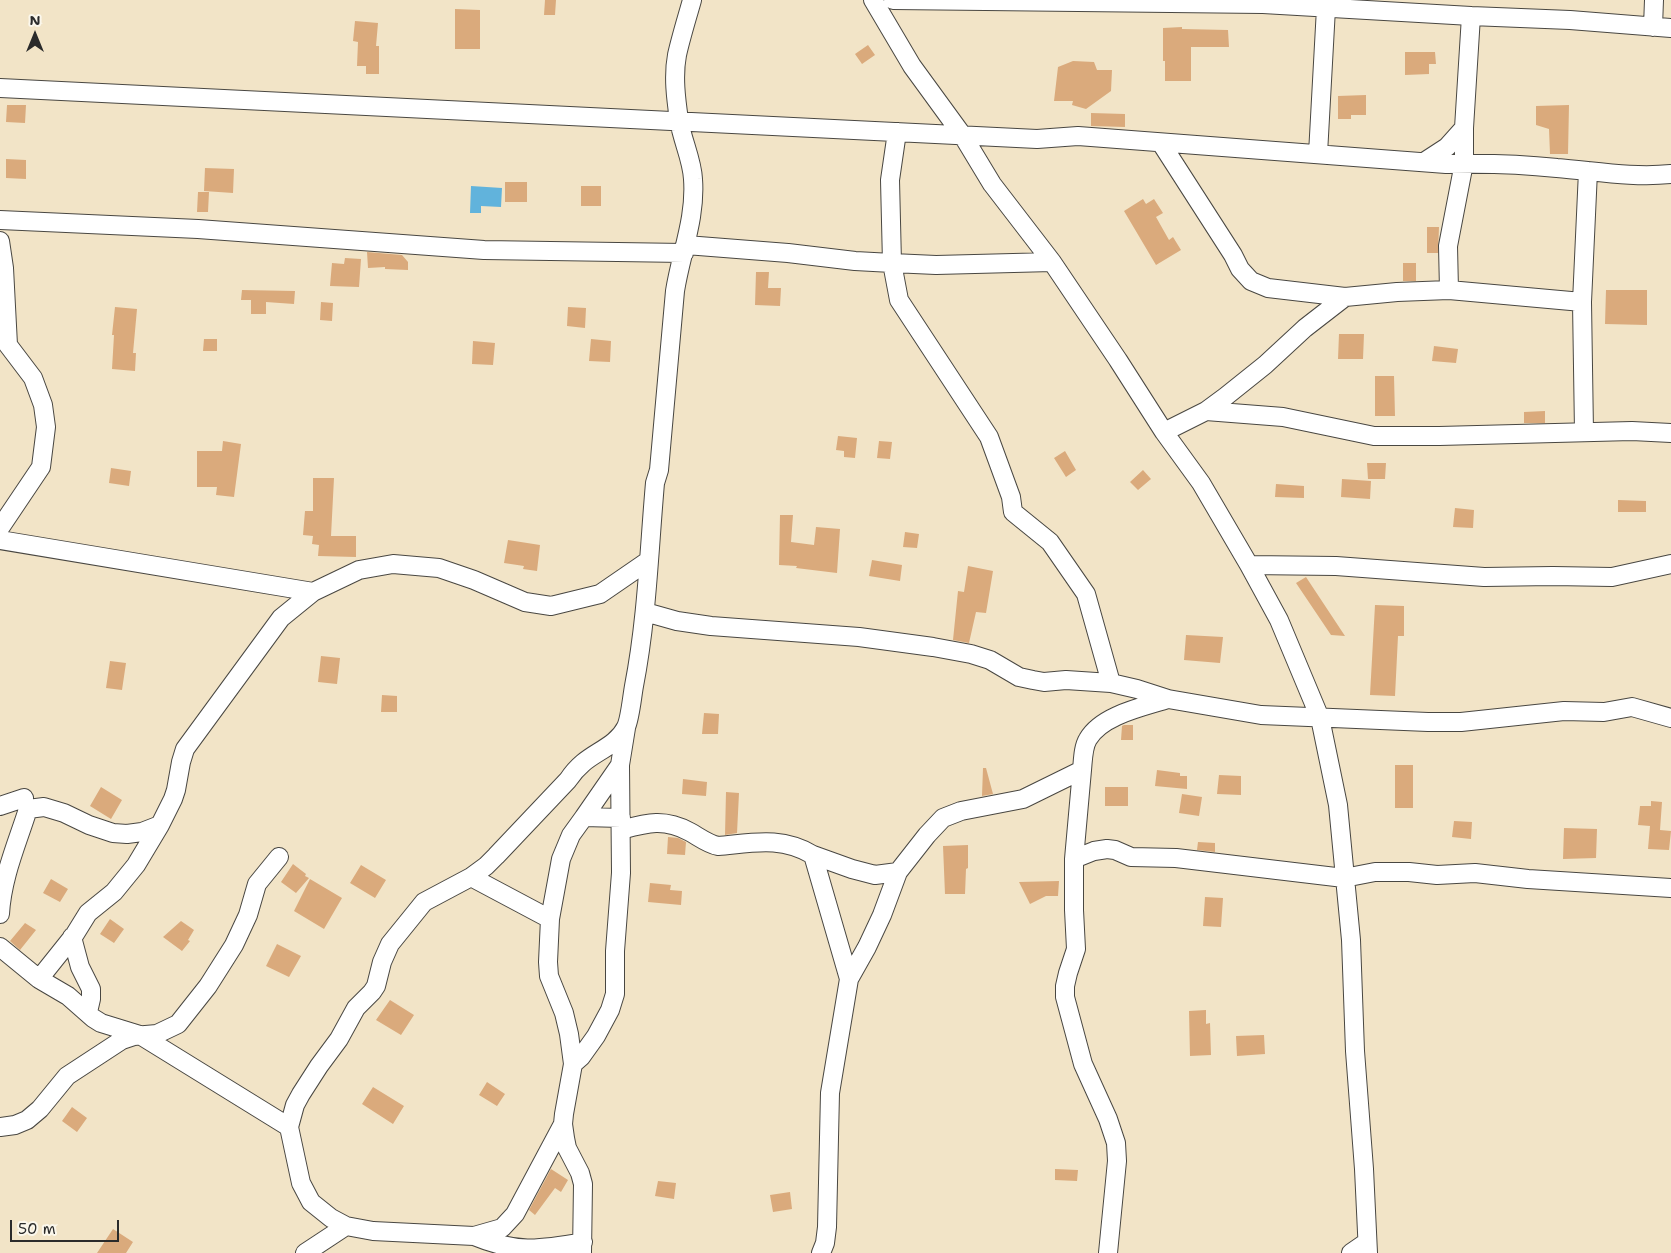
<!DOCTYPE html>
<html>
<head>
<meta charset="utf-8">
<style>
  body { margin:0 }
  #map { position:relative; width:1671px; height:1253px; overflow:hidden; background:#f2e4c7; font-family:"Shantell Sans",sans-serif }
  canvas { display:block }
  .north { position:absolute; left:10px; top:10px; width:50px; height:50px; -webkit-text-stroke:4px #fbf7ec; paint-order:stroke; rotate:0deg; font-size:14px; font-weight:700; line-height:20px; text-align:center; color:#2b2b2b }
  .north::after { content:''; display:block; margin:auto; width:18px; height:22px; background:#2b2b2b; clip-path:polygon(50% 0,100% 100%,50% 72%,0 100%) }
  .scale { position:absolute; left:10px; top:1220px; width:109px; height:22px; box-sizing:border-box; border:2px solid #2b2b2b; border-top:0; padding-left:6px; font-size:15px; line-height:18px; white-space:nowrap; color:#2b2b2b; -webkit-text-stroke:4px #fbf7ec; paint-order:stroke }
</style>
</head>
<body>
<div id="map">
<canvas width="1671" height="1253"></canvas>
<div class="north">N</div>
<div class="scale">50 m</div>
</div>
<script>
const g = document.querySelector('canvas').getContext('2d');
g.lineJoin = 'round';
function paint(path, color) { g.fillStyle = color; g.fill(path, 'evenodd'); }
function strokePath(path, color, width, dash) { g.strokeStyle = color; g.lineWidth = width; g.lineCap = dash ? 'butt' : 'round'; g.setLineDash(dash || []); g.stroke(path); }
const water = new Path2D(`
  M471,186L502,188L501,207L481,206V213H470Z`);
const building = new Path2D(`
  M545,0H556L555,15H544Z
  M455,9L480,10V49H455Z
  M355,21L378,23L376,46H379V74H366V66H357L358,42L353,41Z
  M1182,27V29L1228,30L1229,47H1191V81H1165V61H1163V28Z
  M868,45L875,55L862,64L855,54Z
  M1405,52H1435L1436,64H1429V74L1405,75Z
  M1073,61L1094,62L1097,70H1112L1111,91L1086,109L1072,105L1073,101H1054L1058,67Z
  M1366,95V115H1351V119H1338V96Z
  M7,105H26L25,123L6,122Z
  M1569,105L1568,154H1550L1549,129L1536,125V106Z
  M1091,113L1125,114V127L1091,126Z
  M6,159L26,160V179L6,178Z
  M205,168L234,169L233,193L204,191Z
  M505,182H527V202H505Z
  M581,186H601V206H581Z
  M198,192H209L208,212H197Z
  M1143,199L1146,204L1154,199L1163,213L1156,217L1169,240L1173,237L1181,250L1156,265L1124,211Z
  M1427,227H1439L1438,253H1427Z
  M367,252L402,255L408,262V270L385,269V267L368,268Z
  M345,258L361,259L359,287L330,286L332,263L344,264Z
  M1403,263H1416V281H1403Z
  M756,272H769L768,288H781L780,306L755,305Z
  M242,290L295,291L294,304L266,302V314H251V300H241Z
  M1606,290H1647V325L1605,324Z
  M321,302L333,303L332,321L320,320Z
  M115,307L137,309L133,353H136L135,371L112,369L114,335H112Z
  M568,307L586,308L585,328L567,326Z
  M1339,334H1364L1363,359H1338Z
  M204,339H217V351H203Z
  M591,339L611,341L610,362L589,361Z
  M473,341L495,343L493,365L472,364Z
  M1434,346L1458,349L1456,363L1432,361Z
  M1375,376H1394L1395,416H1375Z
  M1545,411V423H1524V412Z
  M838,436L857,438L855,458L844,457V451L836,450Z
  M223,441L241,444L234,497L216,495L217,487H197V451H222Z
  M879,441L892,442L890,459L877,458Z
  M1065,451L1076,470L1066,477L1054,458Z
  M1367,463H1386L1385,479H1368Z
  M111,468L131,471L129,486L109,483Z
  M1143,470L1151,479L1138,490L1130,482Z
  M313,478H334L331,536H356V557L318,556L319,545L312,544L313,536L303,535L305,511H313Z
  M1342,479L1371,481L1370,499L1341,497Z
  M1276,484L1304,486V498L1275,497Z
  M1618,500L1646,501V512H1618Z
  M1455,508L1474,510L1473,528L1453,527Z
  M780,515H793L791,542L814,545L816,527L840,529L837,573L796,568L797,566L779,565Z
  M905,532L919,534L917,548L903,547Z
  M508,540L540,545L537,571L523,569L524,566L504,563Z
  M872,560L902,565L900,581L869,576Z
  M968,566L993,571L986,613L976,612L969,643L953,640L958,591L964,592Z
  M1306,577L1345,636L1331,635L1296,583Z
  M1375,605L1404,606V636H1398L1395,696L1370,695Z
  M1186,635L1223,637L1220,663L1184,660Z
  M321,656L340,658L337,684L318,682Z
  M110,661L126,663L122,690L106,688Z
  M382,695L397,696V712H381Z
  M704,713L719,714L718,734H702Z
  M1124,725H1133V740H1121L1122,726Z
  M1395,765H1413V808H1395Z
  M983,768H986L993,794L982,796Z
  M1157,770L1180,773V776H1187V789L1155,786Z
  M1219,775L1241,776V795L1217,794Z
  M683,779L707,782L706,796L682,794Z
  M101,787L122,800L111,819L90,806Z
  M1105,787H1128V806H1105Z
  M726,792L739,793L737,833L725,835Z
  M1182,794L1202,797L1199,816L1179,813Z
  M1651,801L1662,802L1660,830L1671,831L1669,850L1648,849L1650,826L1638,825L1640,806H1651Z
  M1454,821L1472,822L1471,839L1452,837Z
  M1564,828L1597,829L1596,858L1563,859Z
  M668,837L678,838L686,842L685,855L667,854Z
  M1198,842L1215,843V852L1197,850Z
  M968,845V868L966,869L965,894H945L943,846Z
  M293,864L306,874L305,876L309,878L296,893L281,882Z
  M361,865L386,880L375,898L350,883Z
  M51,879L68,889L60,902L43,893Z
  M310,879L342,898L324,929L294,911Z
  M1059,881L1058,896H1046L1030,904L1019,882Z
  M650,883L671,885L670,890L682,891L681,905L648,902Z
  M1205,897L1223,898L1221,927L1203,926Z
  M110,919L124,929L114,943L100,934Z
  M181,921L194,930L188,940L190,941L182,951L163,937Z
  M25,923L36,930L20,950L10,941Z
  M277,944L301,956L289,977L266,966Z
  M390,1000L414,1015L401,1035L376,1020Z
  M1206,1010V1024L1210,1023L1211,1055L1190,1056L1189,1011Z
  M1264,1035L1265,1054L1237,1056L1236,1036Z
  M487,1082L505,1094L497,1106L479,1095Z
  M373,1087L404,1106L393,1124L362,1104Z
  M72,1107L87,1118L77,1132L62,1121Z
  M551,1169L568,1180L561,1192L555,1188L535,1215L529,1210Z
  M1055,1169L1078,1170L1077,1181L1055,1180Z
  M658,1181L676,1183L674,1199L655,1196Z
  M790,1192L792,1209L773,1212L770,1195Z
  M113,1229L133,1242L126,1253H97Z`);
const minor = new Path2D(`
  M873,0L912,66L963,136L992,184L1052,262L1118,360L1164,432L1201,483L1249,565L1279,620L1320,718L1338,805L1351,940L1355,1051L1364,1169L1368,1253
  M893,0L1263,4L1471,16L1570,20L1671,28
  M1653,27L1654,0
  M0,88L1037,139L1078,136L1446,164C1483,163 1520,164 1557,168C1595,171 1633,178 1671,174
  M897,132L890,180L892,263L899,300L989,437L1011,497L1013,512L1050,542L1086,594L1111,683
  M1161,143L1233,255L1240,269L1251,281L1268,288L1345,297L1397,292L1449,290L1582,302
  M1318,154L1326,8
  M1424,162L1447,147L1464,128
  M0,220L198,229L484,250L684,253
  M0,241L4,268L8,345L33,378L43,405L46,427L41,467L0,528
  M686,245L788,253L855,261L892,263L936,265L1052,262
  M1449,290L1448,246L1464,163V128L1471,16
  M1206,411L1283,417L1374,436H1439L1632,431L1671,433
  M1164,432L1206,411L1225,397L1265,365L1305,328L1345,297
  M1584,432L1582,302L1588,171
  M0,540L313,592
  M1249,565L1336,566L1484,577L1553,576L1612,577L1671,564
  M645,612L677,621L711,626L859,637L933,647L971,654L990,660L1019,677L1033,680L1044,682L1066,680L1111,683L1137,689L1168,699L1261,715L1428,722H1461L1564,711L1604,712L1632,707L1671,718
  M0,806L24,798
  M584,817L620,765
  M621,830C647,823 664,818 690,832C699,837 708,844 718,846C753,843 781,836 813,855L849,979
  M813,855L852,869L875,875L898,872L882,915L867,947L849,979L830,1093L827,1227L825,1243L821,1253
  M1074,859L1082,770
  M898,872L927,835L943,818L961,811L1023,799L1082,770C1083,760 1083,747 1088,739C1102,715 1143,707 1168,699
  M471,877L424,902L390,944L382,962L376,986L372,992L356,1008L339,1039L319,1066L301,1094L295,1105L289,1127L301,1183L311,1202L331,1218L346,1226L373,1231L474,1236L502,1228L515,1214L563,1124
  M0,914C2,877 17,844 28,809L44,807L64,813L89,825L113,833L127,834L142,832L160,825
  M550,919L471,877L486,866L496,856L568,780C572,774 577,768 583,763C597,751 617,745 626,727C630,719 632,697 634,686C647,619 649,551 655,483L659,470L675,291C681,253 696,218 693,179C692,159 682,140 679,120C676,99 673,76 677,55C681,37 687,18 692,0
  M72,937L80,967L91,989V999L88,1012
  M0,947L39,979L75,934L88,913L114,892L136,865L160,825L173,799L176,790L181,762L185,749L281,618L313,592L359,570L393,564L439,568L474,580L525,602L551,606L600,594L648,561
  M39,979L68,996L93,1018L101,1023L140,1035L289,1127
  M573,1064L581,1057L596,1036L610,1010L615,994V951L621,873L620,765L626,728
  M0,1127L15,1125L27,1120L40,1109L67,1076L122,1040L134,1036L157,1034L178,1024L208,986L234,945L248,915L257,884L279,857
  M474,1236C515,1253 539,1250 583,1242
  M305,1253L346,1226
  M582,1253L583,1184L580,1173L567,1148L565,1138L563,1124L564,1114L573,1064L569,1034L564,1013L549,976L548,962L550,919L561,859L571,835L584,817L621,818
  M1108,1253L1117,1161L1116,1143L1108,1119L1083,1064L1065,997V986L1068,973L1076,949L1074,910V859L1094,851L1107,849L1115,850L1131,857L1176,858L1344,878L1375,872H1409L1437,875L1475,873L1528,879L1671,888
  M1351,1253L1367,1242`);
paint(water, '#61b3dc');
paint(building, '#daaa7c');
strokePath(minor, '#494742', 20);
strokePath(minor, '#fff', 18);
</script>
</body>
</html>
